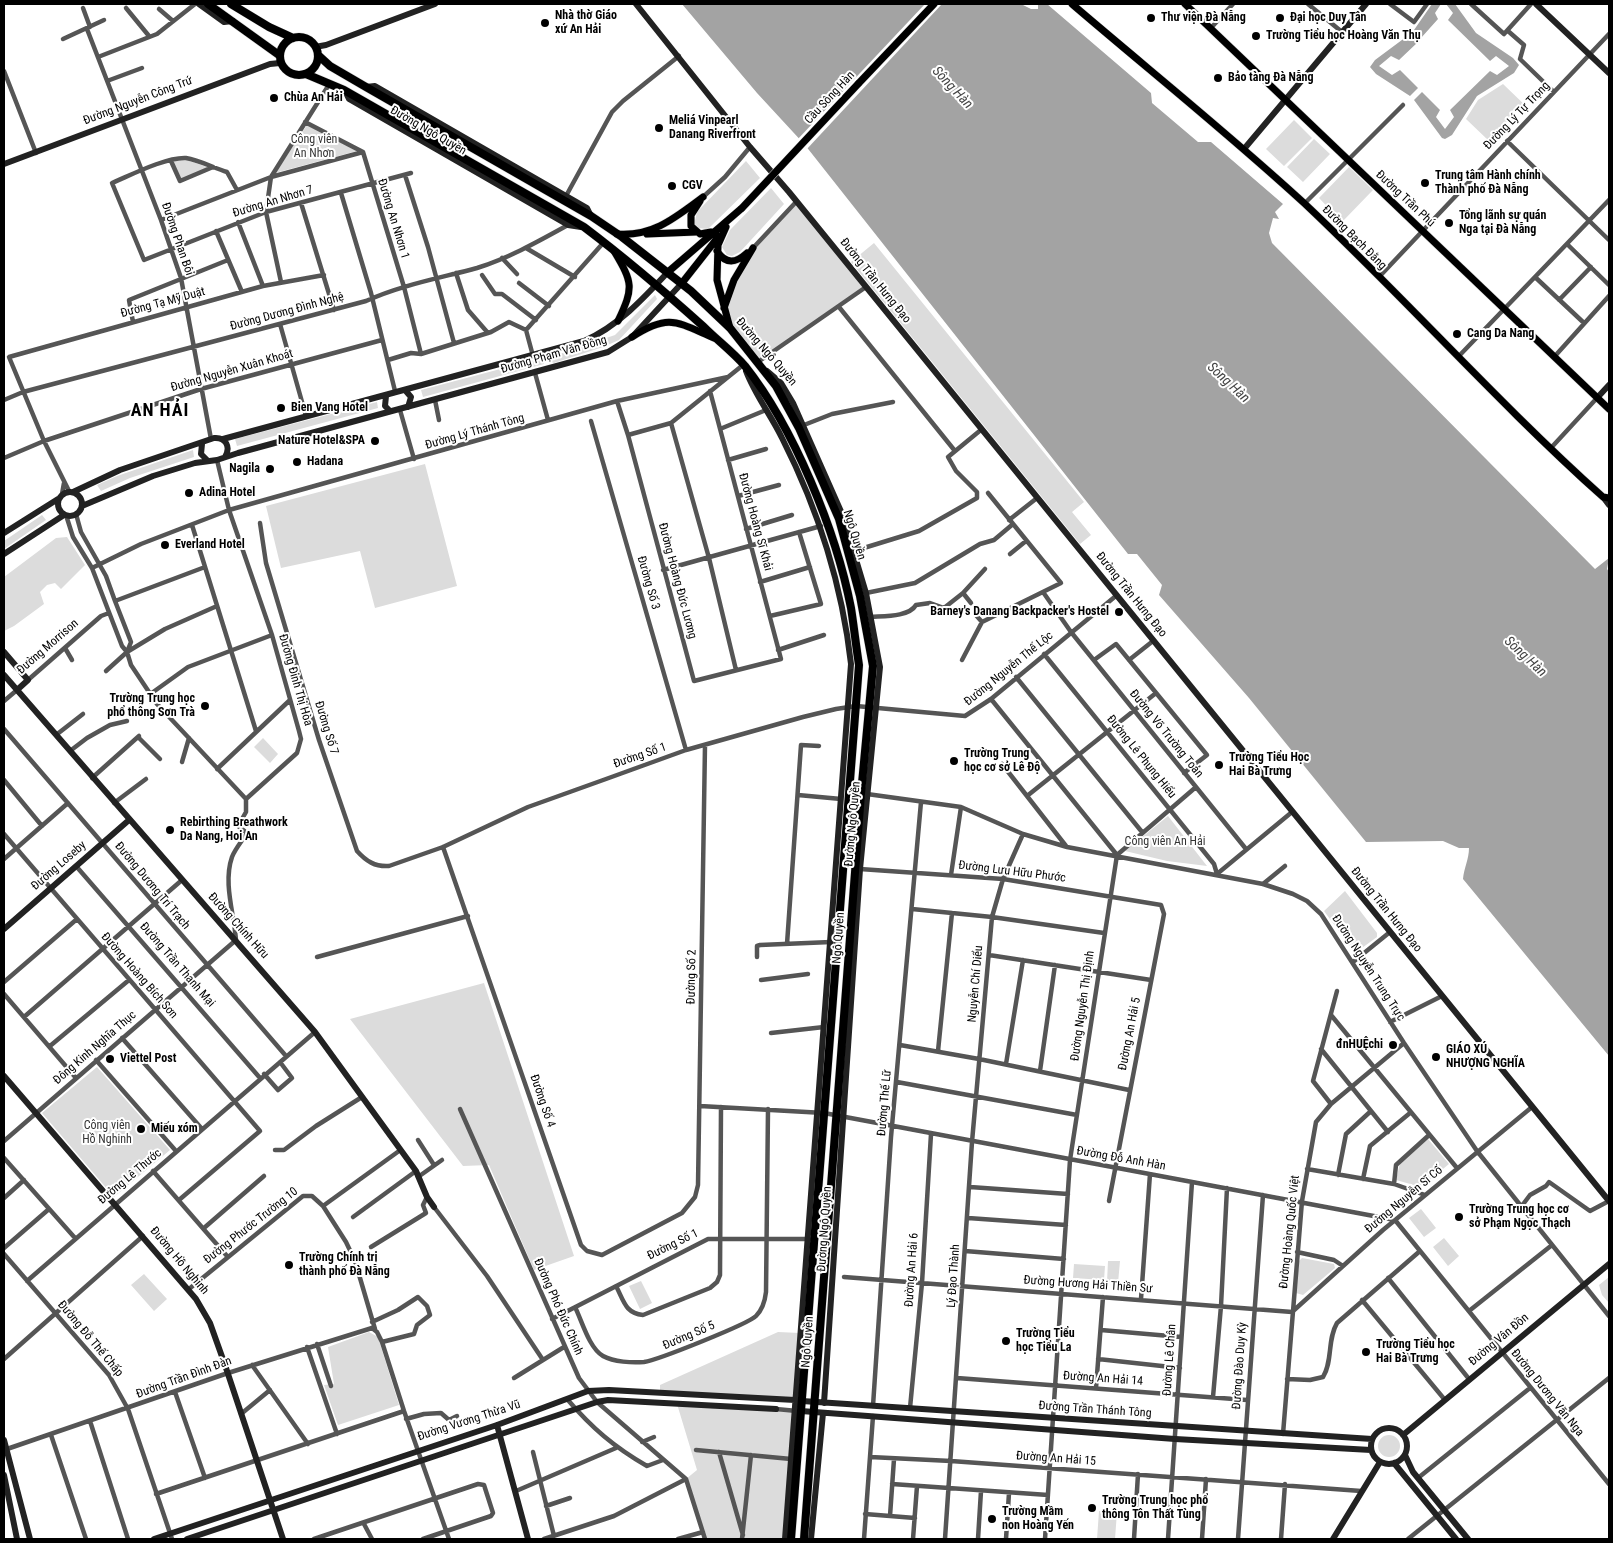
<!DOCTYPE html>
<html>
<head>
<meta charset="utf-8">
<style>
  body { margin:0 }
  #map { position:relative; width:1613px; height:1543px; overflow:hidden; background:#fff; font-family:"Roboto Condensed",sans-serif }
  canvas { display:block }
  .frame { position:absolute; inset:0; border:5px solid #000; pointer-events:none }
</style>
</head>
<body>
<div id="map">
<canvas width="1613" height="1543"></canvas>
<div class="frame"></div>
</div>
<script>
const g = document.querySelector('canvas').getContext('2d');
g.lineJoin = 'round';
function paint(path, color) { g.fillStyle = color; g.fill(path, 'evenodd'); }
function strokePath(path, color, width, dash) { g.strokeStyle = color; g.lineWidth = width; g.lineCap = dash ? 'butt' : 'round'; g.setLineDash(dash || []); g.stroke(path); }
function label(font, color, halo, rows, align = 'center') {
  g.font = font + ' "Roboto Condensed",sans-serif'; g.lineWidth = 4; g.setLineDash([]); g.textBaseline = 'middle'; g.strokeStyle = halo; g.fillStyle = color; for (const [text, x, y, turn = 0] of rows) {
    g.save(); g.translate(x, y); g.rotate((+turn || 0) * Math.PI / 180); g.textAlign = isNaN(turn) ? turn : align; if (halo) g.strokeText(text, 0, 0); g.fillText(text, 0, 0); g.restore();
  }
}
const green = new Path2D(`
  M1503,84L1529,109L1523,116L1517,111L1489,141L1466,119L1478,100Z
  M1294,120L1312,138L1284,166L1266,149Z
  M307,125L357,151L275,173Z
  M1314,139L1330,154L1303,182L1287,167Z
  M187,160L210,168L180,179L173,161Z
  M746,161L760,178L708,229L697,228L694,225L697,212Z
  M1349,167L1373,190L1342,222L1319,198Z
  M771,188L784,204L740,252L732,256L727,255L722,247L730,230Z
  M796,202L866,287L758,362L731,329L724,308L753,248Z
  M874,243L1084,502L1072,512L1091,535L1080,544L851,262Z
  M655,295L657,299L619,340L603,347L554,363L549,361L551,357L615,335Z
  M542,358L544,364L423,397L421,390Z
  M377,402L378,408L237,446L235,439Z
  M193,450L194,457L130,478L101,491L97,485L117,476Z
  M425,464L457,586L375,608L360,551L281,568L266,506Z
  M42,515L46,520L4,549V541Z
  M67,537L85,565L61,589L55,583L47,585L40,592L44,604L14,626L4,631V577L56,538Z
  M263,738L278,754L270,763L254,747Z
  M1168,816L1207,866L1167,861L1125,851Z
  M1345,891L1377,933V937L1355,953L1324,911Z
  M484,983L574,1256L534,1270L489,1165L463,1166L350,1019Z
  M97,1067L170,1150L114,1197L42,1113Z
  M1428,1139L1449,1164L1421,1187L1396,1180L1400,1163Z
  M1421,1209L1436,1228L1424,1237L1409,1218Z
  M1444,1238L1459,1256L1448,1266L1433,1247Z
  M1302,1258L1334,1264L1335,1268L1303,1295L1296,1293L1299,1261Z
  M1108,1261H1120L1118,1283L1107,1282Z
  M1074,1264L1105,1266L1104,1280L1073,1278Z
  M144,1274L167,1299L154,1311L131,1285Z
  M1609,1277V1303L1602,1295L1599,1285Z
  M641,1281L652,1303L640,1309L629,1286Z
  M369,1332L378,1337L399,1405L338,1425L324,1385L334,1384L328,1347Z
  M778,1332L800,1333L795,1400L660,1393V1385Z
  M677,1404L794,1410L785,1539H704L686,1479L697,1470Z
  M1378 1446a11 11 0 1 1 22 0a11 11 0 1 1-22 0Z
  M1099,1511L1117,1512L1115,1539H1097Z`);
const water = new Path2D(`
  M682,4H1021L1031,9H1038V4H1047L1151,93L1152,103L1198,142H1211L1283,204L1275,212L1279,219L1273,218L1269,233L1272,243L1595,569L1609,558L1607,569L1609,572V1056L1463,879C1464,868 1469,859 1469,848H1459L1443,841L1366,842L1249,698L1159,595L1162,585L1137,554H1128L805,145L757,93Z
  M1432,4H1441L1435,13L1438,19L1421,38L1414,30Z
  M1446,4H1455L1476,33L1513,58L1519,65L1514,73L1477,96L1452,135L1445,139L1442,138L1414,100L1422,92L1440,110L1436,117L1445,129L1454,117L1450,110L1490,71L1497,75L1509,66L1496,56L1490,61L1448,20L1453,13Z
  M1410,34L1418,42L1399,60L1391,56L1379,66L1392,75L1400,70L1418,88L1410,96L1376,74L1370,67L1375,60Z`);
const pier = new Path2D(`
  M925,4H942L806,150L797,140Z`);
const street = new Path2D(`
  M1308,4L1342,32
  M1390,4L1414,22L1427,4
  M1471,4L1504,34L1531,4
  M83,8L90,27
  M126,8L149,36
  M159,9L173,21
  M87,29L161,220L181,278L211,439
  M1210,29L1233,4
  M1508,31L1524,45L1520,59L1554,92
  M63,39L104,20
  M98,57L157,34L195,4
  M4,71L36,153
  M107,81L142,68
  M305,122L363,152L404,287L421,354
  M1507,141L1609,240
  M171,161L180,181L213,167
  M405,175L428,247L454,343
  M237,190L227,172C214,168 199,160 186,158C166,157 131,175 112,183L144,260L266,212L411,173
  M341,193L371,293L395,391
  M566,196L612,112L623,101L679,56
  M703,197L725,177L750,147
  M301,203L334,310
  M1304,204L1403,105
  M161,220L271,177L363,152
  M238,222L263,286
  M216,231L242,292
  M1567,244L1609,285
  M526,248L575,277
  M753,248L796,202
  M502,258L517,274
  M456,273L468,310L488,333
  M482,275L495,294H502L536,320
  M1379,277L1609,34
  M1535,277L1584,323
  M281,282L266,212L271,177L330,83
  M519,283L549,306
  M1559,300L1591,267
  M839,307L955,451
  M133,322L129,300L228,260
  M280,324L306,416
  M533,356L526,330L604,242
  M1555,356L1609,296
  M1458,357L1609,200
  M388,360L411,353L421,354L491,332L509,322L526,330
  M758,362L866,287
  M535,373L548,420
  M4,400L23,392L366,301C401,285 440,278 477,268C509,258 539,241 568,225
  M435,400L439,420
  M617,401L628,435L694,681L781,659L710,391
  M400,410L414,459
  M591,421L686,750
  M671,423L709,558L736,670
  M804,425L832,414L893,402
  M720,429L766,410
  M628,435L671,423L743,365
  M1550,449L1597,398
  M4,458L44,441L201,389L382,340
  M728,460L766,449
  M69,491L44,441L9,357L263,286L324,275
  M62,494L64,483
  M738,496L779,485
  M76,514L81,532L106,576L115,601L131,642L127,652
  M66,515L73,537L92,568L122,646L127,652L131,665L157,704L246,799
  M1009,520L1037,498
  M260,523L266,563L319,740L357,851C366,861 375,867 389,866L443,847L528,807L606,779L686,750L803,717L836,709L856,706L965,716L991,699L1117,595
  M192,525L256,731
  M746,529L792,515
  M854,551L919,531L977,498V492L956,471L948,457L982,429
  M1010,554L1026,541
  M92,568L141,544L229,510L617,401L728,377
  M663,570L821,526
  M760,582L810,567
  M1043,592L1071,632L1246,849
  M866,593L915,583L980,544L994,540L1013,524
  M963,593L985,569
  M115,601L205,567
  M975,614L982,622L1061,583L988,493
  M770,616L821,604L799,532
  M871,617C884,616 909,617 916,605L930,603L944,608L963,593L971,603
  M65,648L72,660
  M778,650L824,635
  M1044,654L1214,864L1217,874L1292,812
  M962,660L982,622
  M1094,660L1116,644L1207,755L1184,773
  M1129,660L1153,641
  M106,671L127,652L165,629L217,606
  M1016,677L1142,832
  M28,680L101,616L109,613
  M149,695L188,667L272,635
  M991,699L1117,855
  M4,701L17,690
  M4,729L286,1056
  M56,735L83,714
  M138,737L160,759
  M70,751L87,738L110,725L127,721
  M182,762L189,738
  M1002,764L1066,846
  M217,769L290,700
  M92,778L139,736
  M4,780L42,826
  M867,794L961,807L1023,834L1067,847L1263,884L1293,894L1307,901L1321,914L1404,1043L1477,1151L1609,1316
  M798,795L841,799
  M1027,796L1156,693
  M114,803L146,779
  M4,834L260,1131L179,1200
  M443,847L581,1245L587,1251L602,1255L682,1213L695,1197L698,1185L705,745
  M4,859L68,803
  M76,866L260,1078
  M860,869L1003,879L1161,905L1164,914L1109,1201
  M951,875L961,807
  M1263,884L1285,866
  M912,909L992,917L1104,933
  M787,944L801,745L819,746
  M989,955L1151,980
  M317,957L468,916
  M757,957V946L760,945L831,942
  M1353,962L1390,932
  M761,980L808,974
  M4,982L77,919
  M4,994L76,1078
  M1331,1015L1457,1168
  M24,1017L182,880
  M1390,1022L1442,996
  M771,1033L824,1027
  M122,1038L202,1129
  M900,1045L979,1059L1129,1090
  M50,1046L129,980
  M1321,1049L1388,1132
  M938,1051L952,913
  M96,1060L176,1151
  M1006,1064L1023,960
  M1040,1071L1055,965
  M264,1074L278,1090L292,1078L280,1062
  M897,1082L1077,1115
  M1331,1104L1313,1081L1337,991
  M700,1106L824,1113L1395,1220L1609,1484
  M460,1109L579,1378L597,1402L686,1479L705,1539
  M418,1140L434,1165
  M4,1141L236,940C234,913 223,883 232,857C235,849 242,841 247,833L238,826L246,812V799L297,753L301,739L299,731L272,635L229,510L217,460
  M275,1150H284L316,1126L362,1097
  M4,1158L75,1238
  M1307,1169L1394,1184L1425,1195
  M153,1171L227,1256
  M1338,1175L1346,1134L1371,1111
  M418,1177L442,1160
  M1363,1179L1370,1146L1410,1113
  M1394,1184L1396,1165L1428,1136
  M970,1187L1068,1194
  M4,1198L24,1180
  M323,1206L346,1242L355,1261L375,1329
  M434,1207L487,1276L543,1360
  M1521,1207L1530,1195L1546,1186L1549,1182L1590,1211L1609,1201
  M353,1217L416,1171
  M968,1218L1066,1225
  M204,1228L264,1176
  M371,1247L426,1213L423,1205L427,1197
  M4,1248L49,1209
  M965,1251L1064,1259
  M1297,1252L1334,1260L1343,1266
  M4,1254L109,1375L128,1409L172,1539
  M844,1277L1292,1312
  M1388,1278L1469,1379
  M27,1281L315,1032
  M616,1286C624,1301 625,1313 643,1315L710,1288L717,1282L720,1275L721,1107
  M189,1289L303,1196H312L323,1206L399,1151
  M1141,1299L1150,1174
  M1362,1300L1445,1400
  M575,1307C582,1321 589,1348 603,1356C614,1362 632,1363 644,1362C658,1360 748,1324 756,1316C763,1309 765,1301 766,1292L768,1109
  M1469,1311L1552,1245
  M1292,1312L1383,1230L1532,1107
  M552,1319L708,1239H809
  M372,1322L398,1310L418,1297L427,1306L430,1315L417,1325L414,1334L382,1342
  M1101,1330L1181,1337
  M317,1344L331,1386
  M307,1347L337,1434
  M4,1359L143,1236
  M1098,1359L1180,1368
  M252,1365L308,1444
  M514,1378L564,1347
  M957,1378L1247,1400
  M1287,1379L1310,1380L1323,1377C1333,1361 1327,1340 1337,1323L1420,1251
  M1096,1388L1103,1297
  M175,1392L205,1478
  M1213,1397L1221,1306L1227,1188
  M567,1399C592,1428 614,1447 647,1466L663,1460
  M873,1406L891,1137L921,802
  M910,1408L922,1283L931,1134
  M776,1409L797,1411
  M241,1414L270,1390
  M406,1419L424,1414L441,1413L449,1420L457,1416
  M90,1421L128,1539
  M1283,1434L1302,1201L1316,1122L1331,1104L1404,1043
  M51,1435L86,1539
  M642,1442L654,1437
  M7,1449L228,1373L372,1328L377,1332L382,1342L404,1411L449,1539
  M696,1450L791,1459
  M533,1452L554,1536
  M719,1452L743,1535
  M870,1457L951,1461L1361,1491
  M1418,1478L1530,1388
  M892,1484L1048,1495
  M516,1491L616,1448
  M156,1494L404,1411
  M546,1506L570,1498
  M865,1514L915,1518
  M890,1516L894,1459
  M364,1524L372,1539
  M314,1539L478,1484L484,1485L493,1513L491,1516L423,1539
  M544,1539L614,1516L686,1479
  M678,1539L703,1532
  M742,1539L751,1455
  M864,1539L873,1416
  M913,1539L917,1486
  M945,1539L972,1142L992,917L1003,879L1023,834
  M978,1539L981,1491
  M1006,1539L1009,1493
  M1045,1539L1070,1160L1117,855L1196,787
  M1134,1539L1138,1474
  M1168,1539L1192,1182
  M1202,1539L1206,1479
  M1238,1539L1263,1195
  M1281,1539L1285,1484
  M1408,1539L1609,1378`);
const secondary = new Path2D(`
  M199,4L224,22L233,21
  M636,4L750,147L789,192L1609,1201
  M1536,4L1609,73
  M315,47L326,45L435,4
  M366,87L375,86L587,208L591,216
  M345,91L349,99L568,225L581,227
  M1244,149L1366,4
  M4,164L270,64L280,63
  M746,371C755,395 771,415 782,438C818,509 842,584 851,664L785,1539
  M767,371L781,383L793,403L843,516L866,593L880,667L860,869L824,1403
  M405,390L411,397L408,407
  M386,396L385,406L390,411
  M1597,398L1609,385
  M223,439L584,341C617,327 643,299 668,272
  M202,444L201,454L208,461
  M58 504a12 12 0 1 1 24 0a12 12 0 1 1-24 0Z
  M73,492L120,470L214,438C226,437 231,447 225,457
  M1603,497L1609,505
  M82,506L153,476L195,463L217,460L238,453L608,352L632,337L682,283
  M4,533L58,499
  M4,554L64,515
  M4,652L28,680L17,690
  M4,675L315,1032L416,1171L427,1197L434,1207
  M4,929L129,820
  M4,1076L196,1299L210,1323L225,1365L283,1539
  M802,1401L1372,1439
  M801,1411L1175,1439L1371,1450
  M497,1425L528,1539
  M1371 1446a18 18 0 1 1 36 0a18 18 0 1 1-36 0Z
  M1403,1435L1609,1264
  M4,1440L30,1539
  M1405,1455L1413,1472L1468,1539
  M1394,1463L1456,1539
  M4,1475L17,1539
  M154,1539L497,1425L588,1391L609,1390L795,1400
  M187,1539L597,1402L608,1400L776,1409
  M811,1539L823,1413
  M1333,1539L1380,1462`);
const primary = new Path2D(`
  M1072,4C1149,70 1229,134 1304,203C1406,299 1499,404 1603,497L1609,498
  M1185,4L1609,409
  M858,84L934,4
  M700,201L691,215V226L700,234L711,232
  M726,227L718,245L717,280L730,328
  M617,234C653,237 676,217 703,197
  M647,234L696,232
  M614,251C633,283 634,287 618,321
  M717,251C726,265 736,263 747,253
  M668,272L742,208
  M682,283L719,236
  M724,308L734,280L753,248
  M632,337C669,313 677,322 714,338`);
const highway = new Path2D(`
  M208,4L279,55
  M231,4L269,27L293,38
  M280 56a19 19 0 1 1 38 0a19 19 0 1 1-38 0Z
  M318,55L330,66L366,87L591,216L622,237L691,291L730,328L776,386L799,428L839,519L860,596L873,666L861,794L804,1539
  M306,74L344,90L584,227C625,258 665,292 704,327C717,340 733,352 745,366C794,428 836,531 851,608C854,627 856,646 859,665L791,1539`);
const primaryBridge = new Path2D(`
  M742,208L858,84`);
const markers = [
  [1151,18,5,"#000"],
  [1280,18,5,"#000"],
  [545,23,5,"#000"],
  [1256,36,5,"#000"],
  [1218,78,5,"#000"],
  [274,98,5,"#000"],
  [659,128,5,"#000"],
  [1425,183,5,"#000"],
  [672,186,5,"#000"],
  [1449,223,5,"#000"],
  [1457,334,5,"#000"],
  [281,408,5,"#000"],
  [375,441,5,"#000"],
  [297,462,5,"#000"],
  [270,469,5,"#000"],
  [189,493,5,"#000"],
  [165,545,5,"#000"],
  [1119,612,5,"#000"],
  [205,706,5,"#000"],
  [954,761,5,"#000"],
  [1219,765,5,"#000"],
  [170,830,5,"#000"],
  [1393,1045,5,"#000"],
  [1436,1057,5,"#000"],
  [110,1059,5,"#000"],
  [141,1129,5,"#000"],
  [1459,1217,5,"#000"],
  [289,1265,5,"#000"],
  [1006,1341,5,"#000"],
  [1366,1352,5,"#000"],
  [1092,1508,5,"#000"],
  [992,1519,5,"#000"]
];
const poiNames = [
  ["Nhà thờ Giáo",555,16],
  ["xứ An Hải",555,30],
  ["Thư viện Đà Nẵng",1161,18],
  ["Đại học Duy Tân",1290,18],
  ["Trường Tiểu học Hoàng Văn Thụ",1266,36],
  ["Bảo tàng Đà Nẵng",1228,78],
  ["Chùa An Hải",284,98],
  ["Meliá Vinpearl",669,121],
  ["Danang Riverfront",669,135],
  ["Trung tâm Hành chính",1435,176],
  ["Thành phố Đà Nẵng",1435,190],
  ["CGV",682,186],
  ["Tổng lãnh sự quán",1459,216],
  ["Nga tại Đà Nẵng",1459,230],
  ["Cang Da Nang",1467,334],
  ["Bien Vang Hotel",291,408],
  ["Nature Hotel&SPA",365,441,"right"],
  ["Hadana",307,462],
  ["Nagila",260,469,"right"],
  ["Adina Hotel",199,493],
  ["Everland Hotel",175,545],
  ["Barney's Danang Backpacker's Hostel",1109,612,"right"],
  ["Trường Trung học",195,699,"right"],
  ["phổ thông Sơn Trà",195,713,"right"],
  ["Trường Trung",964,754],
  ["học cơ sở Lê Độ",964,768],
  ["Trường Tiểu Học",1229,758],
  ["Hai Bà Trưng",1229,772],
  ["Rebirthing Breathwork",180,823],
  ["Da Nang, Hoi An",180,837],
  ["đnHUỆchi",1383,1045,"right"],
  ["GIÁO XÚ",1446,1050],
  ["NHƯỢNG NGHĨA",1446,1064],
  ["Viettel Post",120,1059],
  ["Miếu xóm",151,1129],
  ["Trường Trung học cơ",1469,1210],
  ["sở Phạm Ngọc Thạch",1469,1224],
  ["Trường Chính trị",299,1258],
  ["thành phố Đà Nẵng",299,1272],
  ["Trường Tiểu",1016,1334],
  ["học Tiểu La",1016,1348],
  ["Trường Tiểu học",1376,1345],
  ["Hai Bà Trưng",1376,1359],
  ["Trường Trung học phổ",1102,1501],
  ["thông Tôn Thất Tùng",1102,1515],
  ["Trường Mầm",1002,1512],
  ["non Hoàng Yến",1002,1526]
];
const streetNames = [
  ["Cầu Sông Hàn",830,98,-47],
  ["Đường Nguyễn Công Trứ",138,101,-21],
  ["Đường Lý Tự Trọng",1517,116,-46],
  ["Đường Ngô Quyền",428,131,30],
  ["Đường Trần Phú",1405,199,43],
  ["Đường An Nhơn 7",273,202,-17],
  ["Đường An Nhơn 1",393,219,73],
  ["Đường Bạch Đằng",1354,238,45],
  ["Đường Phan Bôi",177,239,71],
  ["Đường Trần Hưng Đạo",875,281,51],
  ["Đường Tạ Mỹ Duật",163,303,-15],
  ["Đường Dương Đình Nghệ",287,312,-15],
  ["Đường Ngô Quyền",766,352,49],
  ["Đường Phạm Văn Đồng",554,355,-16],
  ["Đường Nguyễn Xuân Khoát",232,371,-16],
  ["Đường Lý Thánh Tông",475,432,-16],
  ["Đường Hoàng Sĩ Khải",755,522,75],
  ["Ngô Quyền",854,535,73],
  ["Đường Hoàng Đức Lương",677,581,75],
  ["Đường Số 3",648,583,74],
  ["Đường Trần Hưng Đạo",1131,595,51],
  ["Đường Morrison",48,647,-41],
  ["Đường Nguyễn Thế Lộc",1009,669,-39],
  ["Đường Đinh Thị Hòa",295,680,74],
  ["Đường Số 7",326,728,73],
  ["Đường Võ Trường Toản",1166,734,51],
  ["Đường Số 1",640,756,-19],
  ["Đường Lê Phụng Hiếu",1141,757,51],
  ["Đường Ngô Quyền",853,824,-85],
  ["Đường Loseby",59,866,-41],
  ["Đường Lưu Hữu Phước",1012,872,7],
  ["Đường Dương Trí Trạch",152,886,50],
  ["Đường Trần Hưng Đạo",1386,910,51],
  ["Đường Chính Hữu",238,926,48],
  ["Ngô Quyền",839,938,-86],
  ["Đường Trần Thanh Mại",177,965,49],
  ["Đường Nguyễn Trung Trực",1368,968,57],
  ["Đường Hoàng Bích Sơn",139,976,49],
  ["Đường Số 2",692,977,-89],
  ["Nguyễn Chí Diểu",976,984,-85],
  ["Đường Nguyễn Thị Định",1083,1006,-82],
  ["Đường An Hải 5",1130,1034,-79],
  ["Đông Kinh Nghĩa Thục",95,1048,-41],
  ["Đường Số 4",542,1101,71],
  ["Đường Thế Lữ",885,1103,-85],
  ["Đường Đỗ Anh Hàn",1121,1159,10],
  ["Đường Lê Thước",130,1177,-40],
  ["Đường Nguyễn Sĩ Cố",1404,1200,-40],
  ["Đường Phước Trường 10",251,1226,-38],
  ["Đường Ngô Quyền",825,1229,-86],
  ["Đường Hoàng Quốc Việt",1290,1232,-84],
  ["Đường Số 1",673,1245,-26],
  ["Đường Hồ Nghinh",179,1261,50],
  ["Đường An Hải 6",912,1270,-86],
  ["Lý Đạo Thành",954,1276,-86],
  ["Đường Hương Hải Thiền Sư",1088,1285,4],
  ["Đường Phó Đức Chính",558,1307,66],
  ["Đường Số 5",689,1336,-23],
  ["Đường Đỗ Thế Chấp",90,1339,50],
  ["Đường Vân Đồn",1499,1340,-40],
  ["Ngô Quyền",808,1342,-86],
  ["Đường Lê Chân",1170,1360,-86],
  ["Đường Đào Duy Kỳ",1240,1366,-86],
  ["Đường Trần Đình Đàn",184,1378,-20],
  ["Đường An Hải 14",1103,1379,4],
  ["Đường Dương Văn Nga",1547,1393,51],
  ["Đường Trần Thánh Tông",1095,1410,4],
  ["Đường Vương Thừa Vũ",469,1421,-18],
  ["Đường An Hải 15",1056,1459,4]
];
const parkNames = [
  ["Công viên",314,140],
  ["An Nhơn",314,154],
  ["Công viên An Hải",1165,842],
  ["Công viên",107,1126],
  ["Hồ Nghinh",107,1140]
];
const waterNames = [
  ["Sông Hàn",952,88,47],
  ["Sông Hàn",1228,383,43],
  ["Sông Hàn",1525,657,43]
];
const districtNames = [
  ["AN HẢI",160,411]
];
paint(green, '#dcdcdc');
paint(water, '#a3a3a3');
paint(pier, '#fff');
strokePath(primary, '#dbdbdb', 8);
strokePath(highway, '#dbdbdb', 9);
strokePath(street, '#555', 4.5);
strokePath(secondary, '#222', 6);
strokePath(primary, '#000', 7);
strokePath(highway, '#000', 8);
strokePath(primaryBridge, '#dbdbdb', 8, []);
strokePath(primaryBridge, '#000', 7);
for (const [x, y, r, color] of markers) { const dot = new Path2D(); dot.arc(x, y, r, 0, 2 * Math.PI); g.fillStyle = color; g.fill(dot); strokePath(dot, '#fff', 2); }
label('bold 12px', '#000', '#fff', poiNames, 'left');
label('12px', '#000', '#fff', streetNames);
label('12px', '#333', '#fff', parkNames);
label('italic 14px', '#444', '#fff', waterNames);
g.letterSpacing = '1px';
label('bold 18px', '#000', '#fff', districtNames);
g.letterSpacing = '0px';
</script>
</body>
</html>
